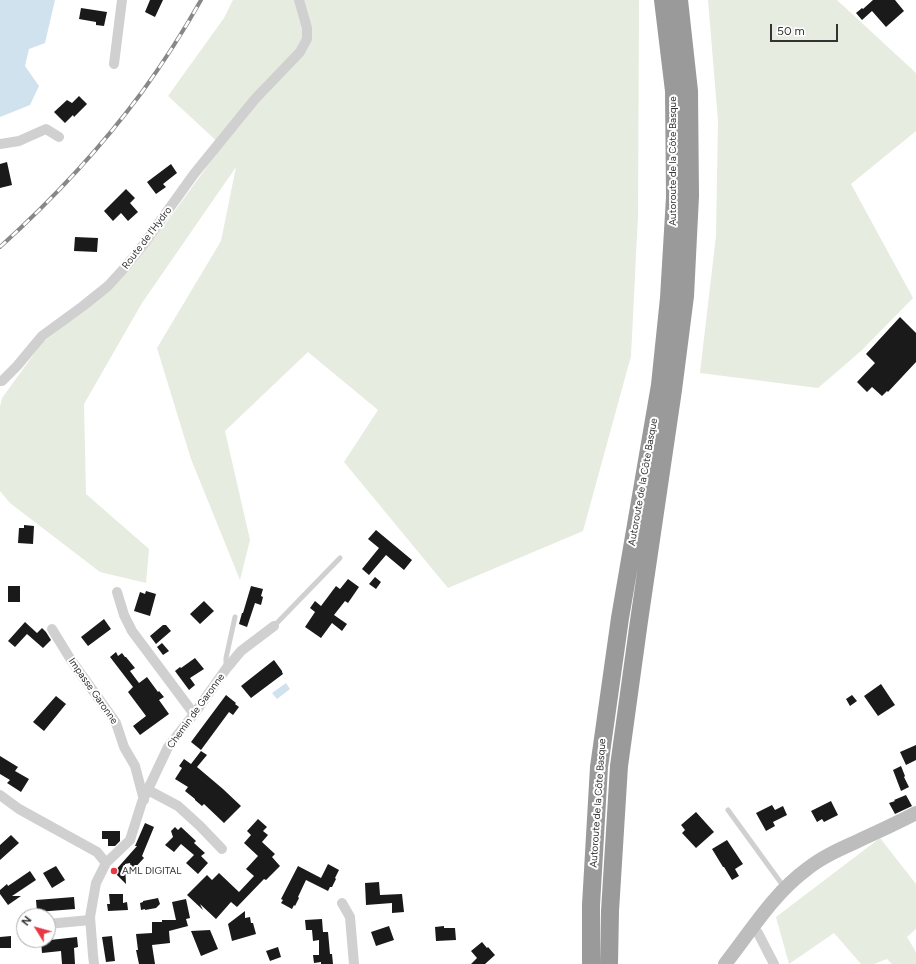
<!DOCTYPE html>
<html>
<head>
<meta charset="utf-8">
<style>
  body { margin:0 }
  #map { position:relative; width:916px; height:964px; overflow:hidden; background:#fff; font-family:Figtree,sans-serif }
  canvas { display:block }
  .north { position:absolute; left:16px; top:908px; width:40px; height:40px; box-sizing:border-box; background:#fff; border:1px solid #adadad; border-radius:50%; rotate:307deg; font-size:11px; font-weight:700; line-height:16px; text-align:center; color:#333 }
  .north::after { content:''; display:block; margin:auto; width:14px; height:18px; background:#e63946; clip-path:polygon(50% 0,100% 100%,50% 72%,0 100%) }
  .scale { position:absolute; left:770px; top:24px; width:68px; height:18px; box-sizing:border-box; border:2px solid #333; border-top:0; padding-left:5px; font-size:12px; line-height:14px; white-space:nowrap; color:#333; -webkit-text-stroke:3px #fff; paint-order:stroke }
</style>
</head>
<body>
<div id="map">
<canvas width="916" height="964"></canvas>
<div class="north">N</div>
<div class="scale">50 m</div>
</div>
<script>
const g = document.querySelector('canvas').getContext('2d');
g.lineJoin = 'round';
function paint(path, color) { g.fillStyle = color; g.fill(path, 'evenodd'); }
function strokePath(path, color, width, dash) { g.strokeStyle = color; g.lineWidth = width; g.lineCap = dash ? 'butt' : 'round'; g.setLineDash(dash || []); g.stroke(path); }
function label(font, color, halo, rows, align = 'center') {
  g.font = font + ' Figtree,sans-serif'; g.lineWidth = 4; g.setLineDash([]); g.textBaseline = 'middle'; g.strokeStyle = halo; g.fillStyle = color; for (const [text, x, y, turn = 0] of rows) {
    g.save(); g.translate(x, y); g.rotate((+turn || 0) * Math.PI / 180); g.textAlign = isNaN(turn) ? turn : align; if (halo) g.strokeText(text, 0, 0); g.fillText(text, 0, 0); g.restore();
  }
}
const green = new Path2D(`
  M233,0H639L638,215L631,356L583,531L448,588L344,462L378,410L308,352L225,431L250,540L240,580L191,459L157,348L221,241L236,167L142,303L84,404L86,494L149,549L146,583L100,572L10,503L0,491V407L2,398L42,343L108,290L166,223L222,146L168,96L224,18Z
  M708,0H837L916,73V131L851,184L913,298L861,351L818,388L700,373L716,236L718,121Z
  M880,838L916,884V929L907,937L916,952V964H892L887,959L874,964H861L834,933L789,964L776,917Z`);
const water = new Path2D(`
  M0,0H55L45,43L29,49L25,66L39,86L30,105L0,117Z
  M286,683L290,689L277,699L272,693Z`);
const building = new Path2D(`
  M150,0H163L155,17L145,12Z
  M873,0H895L904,11L886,27L872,11L862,20L856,13L862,8L863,9Z
  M81,8L107,12L104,26L96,25V22L79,19Z
  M79,96L87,104L74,117L73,115L65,123L54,112L67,100L72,103Z
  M7,162L12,185L0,188V164Z
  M171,164L177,173L163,184L166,187L156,194L147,182Z
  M126,189L135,198L130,203L138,212L128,221L121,213L113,221L104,211Z
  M75,237L98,238L97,252L74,251Z
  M900,317L916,333V362L888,392L887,391L882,396L872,387L867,392L857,382L875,363L866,354Z
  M24,525L34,526L33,544L18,543L19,528H24Z
  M376,530L412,560L404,570L386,555L369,575L362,569L379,548L368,539Z
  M375,577L381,582L376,589L369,584Z
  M348,579L359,587L348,603L345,601L334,615L347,624L342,631L332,623L321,638L305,627L315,612L310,608L315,601L321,606L336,586L340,589Z
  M8,586H20V602H8Z
  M251,586L263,589L261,596L263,597L261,605L255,603L247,627L239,624L242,613H243Z
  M146,591L156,594L150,616L134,611L140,592L145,594Z
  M204,601L214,611L200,624L190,614Z
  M104,619L111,629L88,646L81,637Z
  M25,622L37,633L42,628L46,632L51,640L43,648L27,634L15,647L8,641Z
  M163,625H166L171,631L156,644L150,636Z
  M162,643L169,651L163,655L157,647Z
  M116,652L118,656L122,653L125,657H126L135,668L130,671L139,683L147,677L158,692L159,691L164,697L159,700L169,714L140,735L133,726L146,716L128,692L133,687L110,657Z
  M195,658L204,669L190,678L195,685L189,690L175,671L180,667L181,668Z
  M274,660L282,671V672L283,674L251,698L241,686Z
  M881,684L895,705L878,716L864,696Z
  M226,695L236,703L235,704L239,707L233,715L229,712L201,750L191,742Z
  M852,695L857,701L850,706L846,699Z
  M56,696L66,704L44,731L33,722Z
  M916,745V760L906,765L900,752Z
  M201,751L207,755L197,767L223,789L241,806L224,823L204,804L202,806L195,800V799L185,791L188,787L175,779L182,768L179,766L184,759L191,764Z
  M0,756L18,767L15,771L29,779L21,792L7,783L10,780L0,774Z
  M901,766L905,776L904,777L909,787L901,791L893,770Z
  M906,795L912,806L895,814L889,803L895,801L894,800Z
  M831,801L838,815L824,822L822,819L817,822L811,811Z
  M772,805L775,810L783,806L787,815L773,822L775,826L766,831L756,813Z
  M696,812L714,832L696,848L682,833L685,830L681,825Z
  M258,819L267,827L263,831L268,835L262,842L275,854L272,857L280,866L266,880L264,879L237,907L231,902L216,919L200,904L203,910L187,895L207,875L212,880L219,873L239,892L254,876L246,869L258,856L244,843L251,835L247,831Z
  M145,823L154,827L142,856L144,858L132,871L130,863L125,864L126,884L114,872L137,846H135Z
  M175,827L178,830L181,827L196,841L194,843L205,853L201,856L208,863L198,874L186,863L194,855L181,844L174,852L165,845L173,837L171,831Z
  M102,831H120V841L115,846H108V839H102Z
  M11,835L19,843L0,860V845Z
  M727,840L743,864L735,869L739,876L732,880L724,867H723L712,849Z
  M328,864L339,870L335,878L336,879L332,887H330L328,891L306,880L298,897L299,898L295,906L294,905L292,909L281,903L283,900L281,899L298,866L321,878Z
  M56,866L65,880L52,888L43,873Z
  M30,871L36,880L12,896H21L8,905L0,894V890L7,884L8,886Z
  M379,882L380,895L402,894L404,912L392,913V903L366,905L365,883Z
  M109,894H123V903L127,902L128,910L108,911L107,904H110Z
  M74,897L75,909L37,912L36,900Z
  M158,898L160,904L156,908L145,910V909L141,910L140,903L143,902V901Z
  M186,899L190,918L186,919L188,926L169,931L170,943L152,945L155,964H139L136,950H138L136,934L152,933V922H162V920H176L172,902Z
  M245,911V918L250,917L251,923H253L256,934L232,941L228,924Z
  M322,919L323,932H328L330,954H332L333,964H321V962L314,963L313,955H319V940L313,941L312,930H306L305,920Z
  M389,926L394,940L376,946L371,932Z
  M444,926V928H455L456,940L436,941L435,927Z
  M210,930L218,949L201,956L191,931Z
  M11,936V948H0V937Z
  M112,936L115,961L106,962L102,937Z
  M77,937L78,947L74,948L75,964H62L61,951L42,953L41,941Z
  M482,942L487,948L488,947L495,955L485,964H471L477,958L471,951Z
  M278,947L281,957L270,961L266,951Z`);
const lane = new Path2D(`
  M274,626L340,558
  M226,668V658L235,617
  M728,810L784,887`);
const street = new Path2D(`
  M114,64L122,0
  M0,144L19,141L46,129L59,137
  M0,381H2L17,366L42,336L83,306L108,286L127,265L143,245L194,174L255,99L300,52L307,39V28L299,0
  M117,592L124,615L132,631L194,714
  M52,629L71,660L116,723L124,747L135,766L144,800
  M148,790L178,806L200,826L222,849
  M0,795L19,809L97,852L106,863
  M342,903L350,917L354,964
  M48,924L90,920
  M752,927L758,933L774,964
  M94,964L93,955L90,917L96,883L106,863L130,840L142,802L168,747L194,714L226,669L241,651L274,626`);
const secondary = new Path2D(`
  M725,964C751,931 773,894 807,869C822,857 840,849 858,841C877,832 897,823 916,813`);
const highway = new Path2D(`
  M591,964V905L599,767L620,618L660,385L669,298L675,197L674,91L663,0
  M609,964L610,911L619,766L639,621L673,390L685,296L690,196L689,91L679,0`);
const rail = new Path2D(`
  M0,247C52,200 100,149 142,92C163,63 183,32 201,0`);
const markers = [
  [114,871,4,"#e63946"]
];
const streetNames = [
  ["Autoroute de la Côte Basque",673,161,-90],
  ["Route de l'Hydro",147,238,-53],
  ["Autoroute de la Côte Basque",643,482,-80],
  ["Impasse Garonne",93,691,55],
  ["Chemin de Garonne",196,711,-54],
  ["Autoroute de la Côte Basque",598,803,-86]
];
const poiNames = [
  ["AML DIGITAL",122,871]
];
paint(green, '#e6ecdf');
paint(water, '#cfe2ee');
paint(building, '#1a1a1a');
strokePath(lane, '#d0d0d0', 5);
strokePath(street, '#d0d0d0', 10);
strokePath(secondary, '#bdbdbd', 14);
strokePath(highway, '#9a9a9a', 18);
strokePath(rail, '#888', 4);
strokePath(rail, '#fff', 2.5, [8]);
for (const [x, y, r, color] of markers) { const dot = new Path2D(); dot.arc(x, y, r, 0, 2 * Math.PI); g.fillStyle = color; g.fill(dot); strokePath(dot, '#fff', 1.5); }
label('10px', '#333', '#fff', streetNames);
label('10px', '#333', '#fff', poiNames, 'left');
</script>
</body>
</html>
